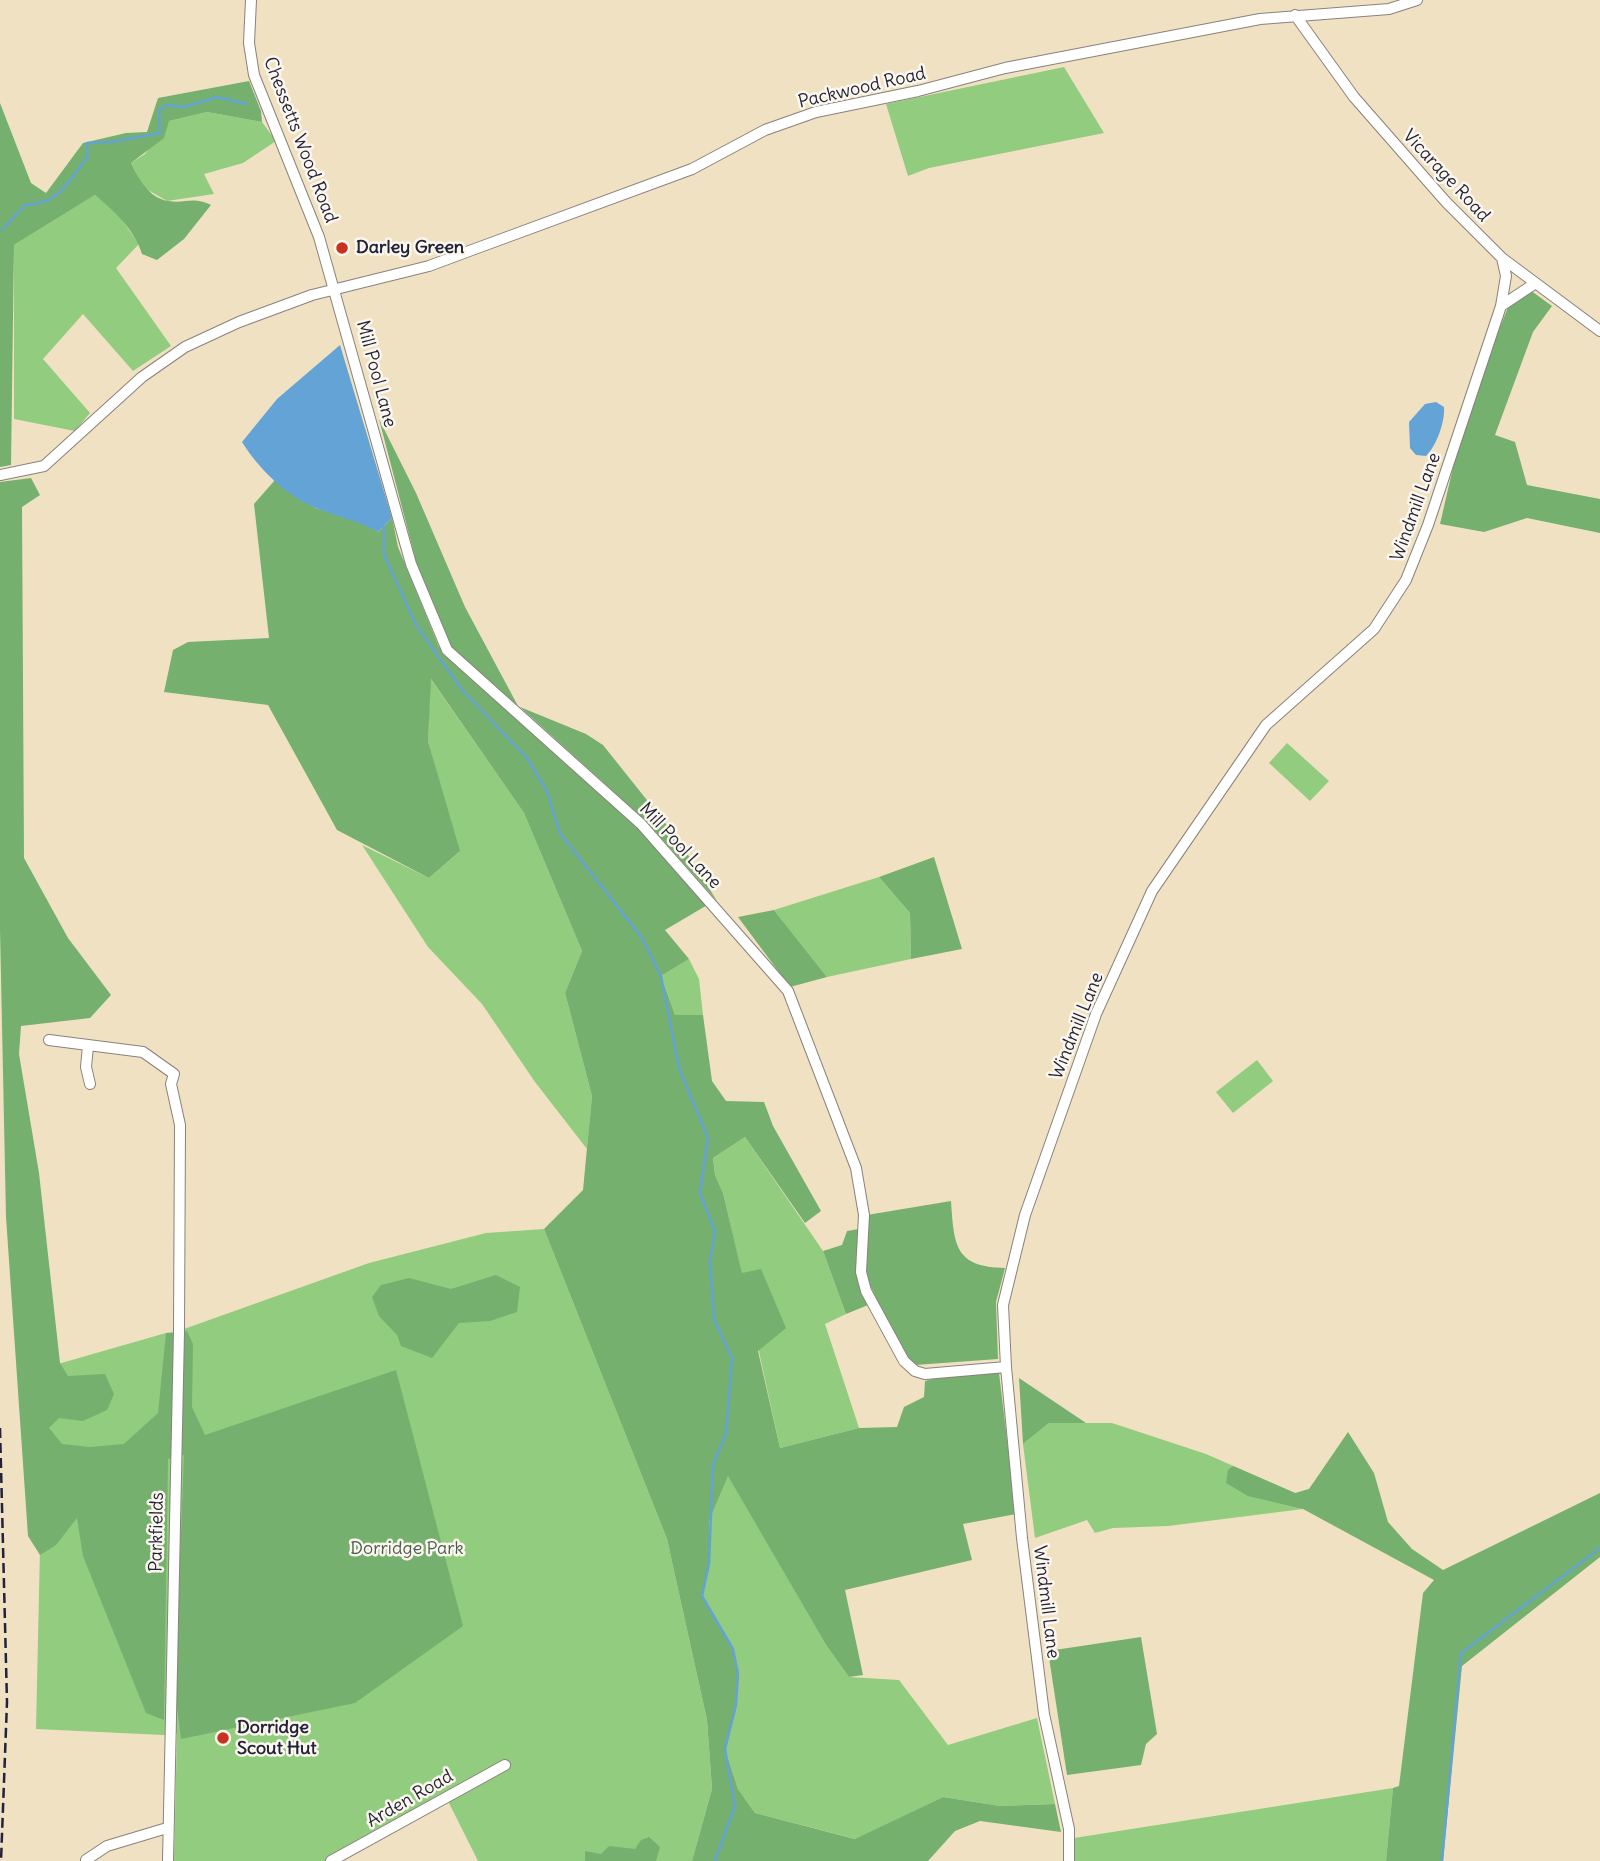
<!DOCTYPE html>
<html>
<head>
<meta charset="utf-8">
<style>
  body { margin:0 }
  canvas { display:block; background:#f0e1c2 }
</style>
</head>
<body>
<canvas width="1600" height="1861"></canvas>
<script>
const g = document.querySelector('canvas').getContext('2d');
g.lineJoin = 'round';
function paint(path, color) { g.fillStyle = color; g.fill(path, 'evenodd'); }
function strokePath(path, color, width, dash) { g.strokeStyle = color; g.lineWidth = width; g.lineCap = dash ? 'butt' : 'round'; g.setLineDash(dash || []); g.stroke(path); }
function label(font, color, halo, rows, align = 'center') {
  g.font = font + ' Delius,sans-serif'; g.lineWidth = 5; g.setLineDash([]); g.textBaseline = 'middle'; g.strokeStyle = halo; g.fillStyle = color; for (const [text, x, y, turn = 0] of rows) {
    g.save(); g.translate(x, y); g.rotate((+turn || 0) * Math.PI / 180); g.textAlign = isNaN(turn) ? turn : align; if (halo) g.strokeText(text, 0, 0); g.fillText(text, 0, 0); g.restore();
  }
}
const green = new Path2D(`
  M1064,67L1104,133L929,168L908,176L886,104Z
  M207,112L262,122L276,141L243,163L204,174L214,194L167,201L143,187L131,163L145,154L169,121Z
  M95,195L117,213L139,244L116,268L171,346L133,371L83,314L43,359L90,413L75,431L14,419V245Z
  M430,678L524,813L582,951L565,993L592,1096L587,1149L535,1082L482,1004L428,947L362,845L429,878L459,852L428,741Z
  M1287,743L1329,781L1310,801L1269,763Z
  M879,877L910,913L911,959L827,977L774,910Z
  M689,959L699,979L703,1015H675L661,976Z
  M1257,1060L1273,1081L1233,1113L1216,1092Z
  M745,1137L823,1251L846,1314L825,1324L859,1428L780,1448L742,1274L723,1193L715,1175L713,1158Z
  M544,1229L667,1539L707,1720L712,1789L692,1861H478L444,1793L327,1861H174L177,1733L164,1735L36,1729L44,1368L166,1333L179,1456L184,1329L369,1263L486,1233Z
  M1049,1423H1112L1206,1454L1295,1493L1303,1509L1168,1526L1113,1528L1095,1533L1087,1520L1035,1538L1023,1444Z
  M728,1475L826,1645L849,1677L899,1680L948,1745L1037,1718L1055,1804L1000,1806L943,1797L856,1839L755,1813L738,1789L725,1749L736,1705L738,1674L702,1596L709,1564V1521Z
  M1393,1788L1386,1861H1074V1838Z`);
const forest = new Path2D(`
  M249,81L261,111L262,122L207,112L169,121L164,138L131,163C138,178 149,198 168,201C186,204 192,196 211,205L184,239L157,260L142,254C135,230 114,211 95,195L14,245L11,465L0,467V103L31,183L46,193L83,143L126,133L147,132L158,98Z
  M1530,290L1552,306L1533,332L1495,435L1515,442L1527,485L1600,499V533L1527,518L1484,532L1440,524L1458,446L1500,327L1509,305Z
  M379,419L416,493L465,607L518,706L451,647L417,565Z
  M31,478L40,495L22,507L24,858L68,938L111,995L90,1018L21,1026L19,1054L39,1173L60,1363L68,1376L105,1374L114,1394L107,1410L83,1421L59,1418L49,1428L62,1444L90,1447L124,1444L158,1413L166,1333L187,1331L193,1344L192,1407L205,1435L396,1370L463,1626L355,1703L181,1739L175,1691L184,1455L168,1459L164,1720L146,1713L83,1556L77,1518L56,1545L40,1555L28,1536L6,1217L0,929V482Z
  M275,480L315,508L361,522L378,532L392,518L398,547L439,647L639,826L709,904L665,930L689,959L661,976L675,1015H703L712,1081L726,1101L764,1102L773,1126L821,1211L805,1223L745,1137L713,1158L715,1175L723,1193L742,1273L761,1269L786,1328L758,1351L780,1448L859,1428L897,1427L904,1407L924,1397L925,1381L943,1376L999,1373L1016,1514L963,1524L972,1560L845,1590L863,1675L849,1677L826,1645L728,1476L709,1521V1564L702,1596L733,1649L738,1674L736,1705L725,1749L738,1789L755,1813L855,1839L943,1797L1000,1806L1055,1804L1061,1832L980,1821L955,1831L928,1861H692L712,1789L707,1720L667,1539L544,1229L583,1190L592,1096L565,993L582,951L524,813L431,679L428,741L460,851L429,878L337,830L268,705L164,692L173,650L188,642L269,638L254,504Z
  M520,707L586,734L603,745L678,839L717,901L646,821Z
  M934,857L962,949L911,959L910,913L879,877Z
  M774,910L827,977L790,987L738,917Z
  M951,1201C954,1246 955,1267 1005,1268L996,1302L998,1359L915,1365L899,1348L865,1274L867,1215Z
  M859,1229L868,1305L846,1314L823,1251L842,1245L847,1231Z
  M496,1275L520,1287L517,1312L490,1321L459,1323L432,1358L401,1346L397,1335L379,1316L372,1297L381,1285L409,1278L451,1289Z
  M1019,1378L1086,1423H1049L1023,1444Z
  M1348,1432L1374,1473L1388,1522L1412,1549L1443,1570L1600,1493V1557L1462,1666L1443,1861H1386L1393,1788L1399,1786L1423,1593L1434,1580L1303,1509L1248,1496L1226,1483L1228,1470L1233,1466L1295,1493L1309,1489Z
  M1141,1637L1157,1734L1146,1744L1141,1765L1067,1775L1048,1651Z
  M649,1837L660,1847L656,1861H585V1851L601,1854L609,1846L635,1849L641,1840Z`);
const water = new Path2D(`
  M340,345L392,518L378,532C359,521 339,517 318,509C287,497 259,469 242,442L277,399Z
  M1436,402L1444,407C1445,422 1437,445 1426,456L1416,455L1410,448L1409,422L1425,404Z`);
const stream = new Path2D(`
  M2,230L25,205C60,204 68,182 88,156L87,143L111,142L160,133L159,111L166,105L183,107L217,97L247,104
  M384,527V554L416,625L463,691L527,758L547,791L560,833L642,938L661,976L679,1068L708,1138L700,1193L715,1231L710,1262L714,1319L732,1358L726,1434L713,1464L709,1564L702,1596L733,1649L738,1674L736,1705L725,1749L735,1806L715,1861
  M1442,1861L1461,1653L1600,1548`);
const minor = new Path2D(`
  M251,0L249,43L254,75L319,237L411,564L447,650L641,824L788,991L856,1168L864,1215L861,1272L866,1291L904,1361L915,1371L925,1374L1006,1367
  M1295,15L1354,97L1446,202L1502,258L1600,331
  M1501,306L1534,284
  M0,475L44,466L142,377L185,347L239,322L312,295L429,266L472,250L692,169L765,130L816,112L918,91L1005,68L1260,19L1389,9L1417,0
  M49,1040L143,1052L174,1074L171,1084L180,1125L179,1331L168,1861
  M88,1046L86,1067L90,1084
  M86,1860L107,1846L167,1828
  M331,1861L505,1765
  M1069,1861V1829L1044,1714L1022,1538L1006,1367L1003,1305L1025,1215L1096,1014L1152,891L1266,725L1374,629L1406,580L1428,525L1501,306L1506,276L1502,258`);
const rail = new Path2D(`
  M0,1428L7,1702L1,1861`);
const markers = [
  [342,248,7,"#c8321e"],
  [223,1738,7,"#c8321e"]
];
const streetNames = [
  ["Packwood Road",862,88,-13],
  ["Chessetts Wood Road",300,140,69],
  ["Vicarage Road",1446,176,47],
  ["Mill Pool Lane",376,374,75],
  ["Windmill Lane",1416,507,-70],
  ["Mill Pool Lane",680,846,47],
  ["Windmill Lane",1077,1026,-68],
  ["Parkfields",157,1532,-89],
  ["Windmill Lane",1046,1602,83],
  ["Arden Road",410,1799,-30]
];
const poiNames = [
  ["Darley Green",356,248],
  ["Dorridge",237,1728],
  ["Scout Hut",237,1749]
];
const parkNames = [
  ["Dorridge Park",407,1549]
];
paint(green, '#92cc7f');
paint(forest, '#75b06e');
paint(water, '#63a3d6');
strokePath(stream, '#63a3d6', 2.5);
strokePath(minor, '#89827e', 12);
strokePath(minor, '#fff', 10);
strokePath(rail, '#22223b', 2.5, [10, 5]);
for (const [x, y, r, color] of markers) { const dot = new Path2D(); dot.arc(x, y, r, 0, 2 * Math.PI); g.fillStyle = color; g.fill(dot); strokePath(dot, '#fbf7ec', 2.5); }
label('18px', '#22223b', '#fbf7ec', streetNames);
label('bold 18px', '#22223b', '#fbf7ec', poiNames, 'left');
label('18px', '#495e53', '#fbf7ec', parkNames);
</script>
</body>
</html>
